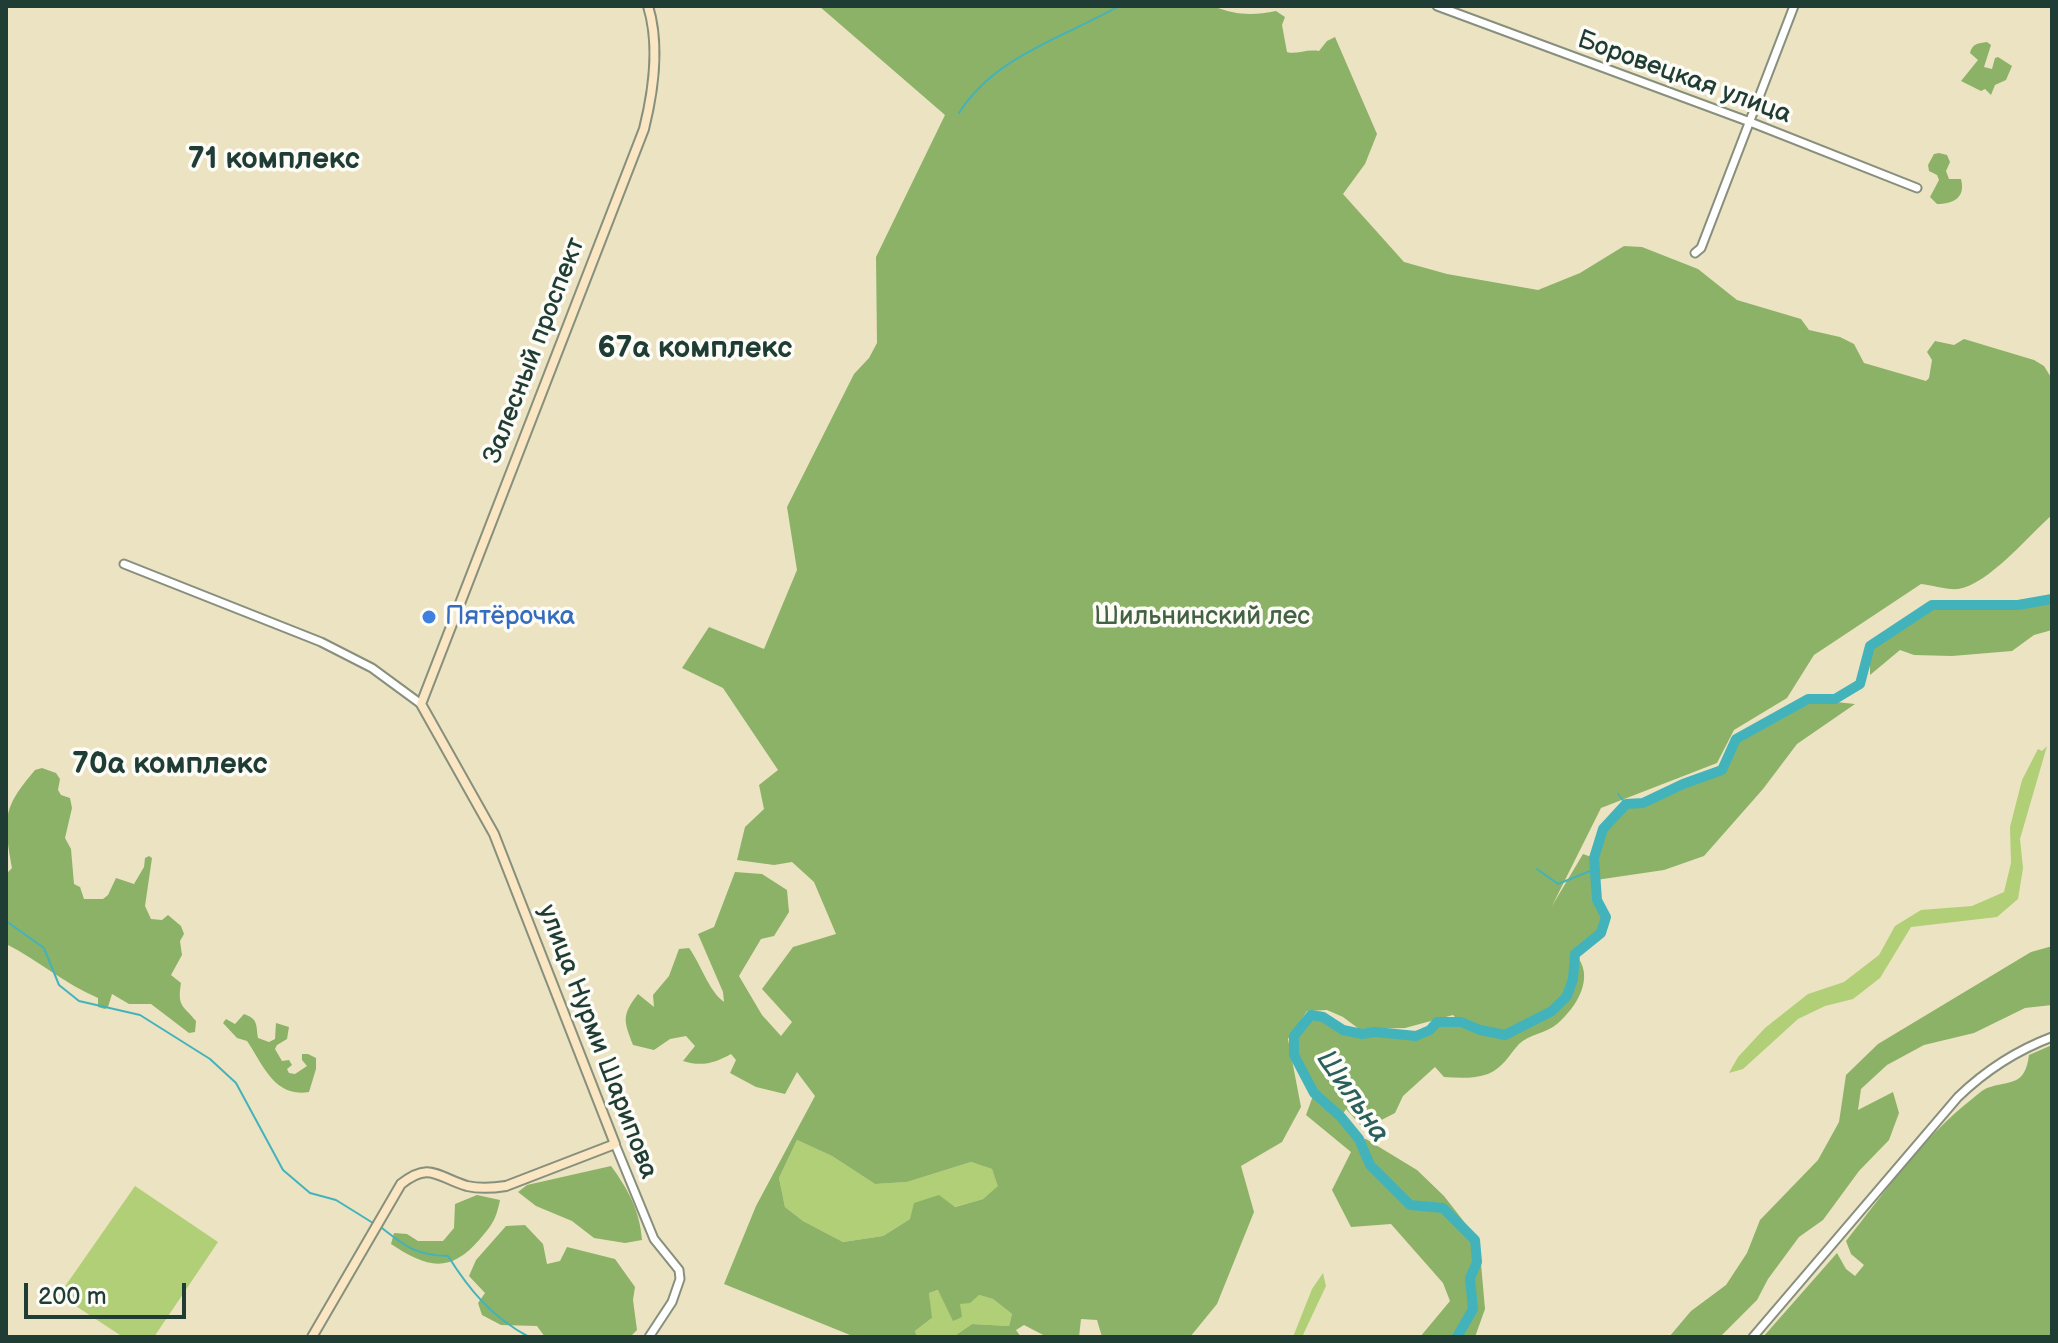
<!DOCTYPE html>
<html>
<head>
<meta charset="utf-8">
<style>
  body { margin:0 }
  #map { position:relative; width:2058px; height:1343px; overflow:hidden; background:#ece3c3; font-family:"Balsamiq Sans",sans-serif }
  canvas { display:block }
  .frame { position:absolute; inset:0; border:8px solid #1f3d34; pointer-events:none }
  .scale { position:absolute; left:24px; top:1283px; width:162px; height:36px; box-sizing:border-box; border:4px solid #1f3d34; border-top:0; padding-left:10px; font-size:24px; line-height:28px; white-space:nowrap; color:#1f3d34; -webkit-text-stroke:6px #fdfcf7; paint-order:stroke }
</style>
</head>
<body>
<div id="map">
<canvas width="2058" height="1343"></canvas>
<div class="frame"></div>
<div class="scale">200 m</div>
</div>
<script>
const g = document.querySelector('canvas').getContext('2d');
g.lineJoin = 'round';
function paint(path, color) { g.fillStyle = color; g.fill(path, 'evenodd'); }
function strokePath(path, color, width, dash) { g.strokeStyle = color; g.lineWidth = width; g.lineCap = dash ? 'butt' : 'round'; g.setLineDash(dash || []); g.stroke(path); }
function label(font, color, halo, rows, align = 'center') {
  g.font = font + ' "Balsamiq Sans",sans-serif'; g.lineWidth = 7; g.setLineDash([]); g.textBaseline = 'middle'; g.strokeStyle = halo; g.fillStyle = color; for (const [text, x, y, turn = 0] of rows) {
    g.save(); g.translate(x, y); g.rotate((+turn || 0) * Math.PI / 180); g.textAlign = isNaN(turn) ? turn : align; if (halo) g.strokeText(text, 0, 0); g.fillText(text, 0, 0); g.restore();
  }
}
const green = new Path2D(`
  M2047,746L2020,839L2023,868L2018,899L1997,917L1911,927L1880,978L1853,999L1825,1006L1798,1019L1743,1069L1729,1073L1738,1057L1765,1028L1808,994L1844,982L1879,955L1895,926L1921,910L1972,906L2004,892L2011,863L2010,827L2022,780L2038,749L2042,751Z
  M797,1140L832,1156L875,1184L907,1182L971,1162L992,1169L999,1186L983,1199L910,1219L883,1236L843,1242L803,1221L785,1207L779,1178Z
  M135,1186L218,1242L154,1337H123L59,1295Z
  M1323,1273L1326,1286L1302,1337H1293L1312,1289Z
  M939,1290L943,1299L960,1304L979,1295L993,1299L1012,1314L1009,1326L972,1324L953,1337H917L915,1331L931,1319L929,1293Z`);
const forest = new Path2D(`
  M819,6H1213C1235,15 1252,16 1276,11L1285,17L1282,25L1287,52C1296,55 1305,49 1319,51L1327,41L1335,37L1377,134L1365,164L1343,194L1404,262L1447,274L1538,290L1580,273L1624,246L1642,247L1698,269L1737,300L1801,319L1809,330L1840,337L1854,344L1864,363L1926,381L1929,378L1932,360L1927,352L1935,341L1954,345L1964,339L2034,360L2044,366L2052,379V515C2030,534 1988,585 1958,589C1947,590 1932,585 1921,584L1814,655L1787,698L1734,730L1717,763L1601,808L1552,906L1583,854L1594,858L1603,829L1626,804L1643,803L1683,784L1722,770L1736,739L1808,699L1855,704L1797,744L1763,789L1704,856L1664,870L1596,880L1597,900L1606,917L1601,933L1575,954C1596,976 1577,1007 1557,1024C1547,1033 1529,1034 1519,1044C1508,1056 1504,1067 1488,1074C1474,1079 1459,1078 1444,1077L1435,1067L1403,1096L1395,1113L1364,1129L1346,1109L1341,1117L1359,1139H1366L1417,1170L1444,1196L1479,1241L1485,1309L1475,1337H1420L1450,1301L1443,1283L1391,1224L1351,1227L1332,1190L1351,1152L1306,1115L1314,1093L1294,1055V1036L1311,1015L1323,1017L1343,1030L1362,1034L1375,1032L1416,1036L1430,1030L1437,1022H1460L1453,1015L1405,1028L1359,1029L1343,1017L1327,1010L1307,1011L1288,1039L1301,1107L1282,1142L1241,1166L1254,1212L1217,1304L1190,1337H1102L1097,1320L1081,1319L1079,1337H1047L1024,1325L1016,1330L1021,1337H953L972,1324L1009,1326L1012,1314L993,1299L979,1295L970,1303L960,1304L962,1317L953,1321L938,1290L929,1293L932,1318L915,1331L917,1337H855L724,1284L756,1206L815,1096L797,1072L785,1094L756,1087L730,1073L736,1060L731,1054C715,1063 702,1067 683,1061L695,1046L686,1036L670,1039L654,1050L633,1045C624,1021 621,1016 638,994L654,1007L653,995L669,976L679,949L689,948C701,964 708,990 724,1002L723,992L698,934L714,927L735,872L762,874L787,890L789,912L774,936L761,939L739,976L762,1015L781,1036L792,1022L762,989L793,947L836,934L814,882L792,862L774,865L737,860L745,827L764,809L759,785L778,770L723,688L682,668L709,627L764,649L797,570L787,507L854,374L869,358L877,343L876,257L945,115ZM797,1140L832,1156L875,1184L907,1182L971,1162L992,1169L998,1186L983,1199L955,1207L939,1195L914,1203L910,1219L883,1236L843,1242L803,1221L785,1207L779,1178Z
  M1987,42L1991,45L1984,67L1992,69L1995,58L1998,57L2012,66L2006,80L1995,85L1991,95L1985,89L1981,91L1961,81L1978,60L1970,53C1972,44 1978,43 1987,42Z
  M1939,153L1947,155L1950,162L1946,171L1949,179H1961C1966,198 1953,204 1937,204L1930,197L1939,180L1937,175L1929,171L1928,165L1934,154Z
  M2052,599V630L2034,635L2012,651L1952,656L1914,655L1900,650L1870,675V646L1932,605H2018Z
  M42,768L56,773L60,779L58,790L61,795L70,798L72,808L65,838L71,849L74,884L80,887L84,899H103L108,895L116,878L134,884L144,867L145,858L149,856L152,858L145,906L151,919L162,920L168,915L181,926L184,934L180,941L182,955L171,975L181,983C177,1007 183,1005 196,1021L195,1032L189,1033L151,1004H129L112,994L108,1007L105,1009L98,1007V998C65,984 38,960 6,944V874L12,868C4,819 1,810 35,770Z
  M2049,947H2052V1005L2025,1008L1974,1033L1924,1045L1887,1065L1861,1089L1858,1110L1893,1092L1899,1113L1889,1140L1859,1171L1823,1220L1799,1237L1768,1279L1757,1300L1720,1337H1669L1691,1311L1726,1285L1747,1253L1760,1220L1818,1160L1839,1122L1846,1075L1878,1044L2031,952Z
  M244,1014C258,1019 256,1024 258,1038L269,1042L275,1039L276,1023L289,1027L287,1039L277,1045L275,1049L282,1061L289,1060L292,1065L287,1069L289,1073L295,1074L307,1066L302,1060V1054H308L316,1058V1069L309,1092C274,1098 263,1064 247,1041L237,1038L223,1023L226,1019L235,1024Z
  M2052,1045V1337H1763L1837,1253L1846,1269L1855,1276L1864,1265L1851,1254L1846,1241C1885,1192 1922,1138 1972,1099C1976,1096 1982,1090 1987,1088C2010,1080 2025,1087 2029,1055Z
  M611,1166C628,1189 640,1211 642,1240L625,1243L594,1238L572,1221L536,1206L518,1192L527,1185Z
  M477,1195L500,1200C496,1219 493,1224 480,1239C450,1274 427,1268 391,1244L394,1233L407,1234L418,1241H443L454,1228L455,1204Z
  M525,1225L543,1244L547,1264L560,1261L567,1247L615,1259L635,1287L633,1300L637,1330L630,1337H545L537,1326L501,1325L482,1315L478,1303L485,1293L469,1276L476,1260L506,1226Z`);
const stream = new Path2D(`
  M959,113C995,56 1063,38 1119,6
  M1618,794L1626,804
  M1537,869L1558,884L1595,869
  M6,921L44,948L59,985L79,1001L140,1015L210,1059L236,1083L283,1170L310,1193L336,1200L373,1223
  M382,1228C406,1247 416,1255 448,1256C470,1291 492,1317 529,1337`);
const river = new Path2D(`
  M1457,1337L1473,1309L1470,1278L1477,1262L1475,1240L1443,1208L1410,1205L1370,1165L1359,1139L1341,1117L1314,1093L1294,1055V1036L1311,1015L1323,1017L1343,1030L1362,1034L1375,1032L1416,1036L1430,1030L1437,1022H1461L1480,1030L1505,1035L1552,1011L1567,996L1573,979L1575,954L1601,933L1606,917L1597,900L1594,858L1603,829L1626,804L1643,803L1683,784L1722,770L1736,739L1808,699H1835L1860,684L1870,646L1932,605H2018L2052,599`);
const tertiary = new Path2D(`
  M1437,6L1750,122L1917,188
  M1695,253L1701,248L1794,6
  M124,564L321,642L372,668L421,704
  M615,1144L654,1239L679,1270L680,1279L672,1302L649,1337
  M1753,1337L1958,1097C1986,1070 2015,1051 2052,1037`);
const secondary = new Path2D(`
  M312,1337L401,1184C430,1161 437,1177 467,1186C480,1189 493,1188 506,1186L615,1144L494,834L421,704L644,129C654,89 660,45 648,6`);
const markers = [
  [429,617,8,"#3f7fe0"]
];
const streetNames = [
  ["Боровецкая улица",1684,78,20],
  ["Залесный проспект",535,351,-69],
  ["улица Нурми Шарипова",597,1042,69]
];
const shopNames = [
  ["Пятёрочка",445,617]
];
const parkNames = [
  ["Шильнинский лес",1202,617]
];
const waterNames = [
  ["Шильна",1352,1097,55]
];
const quarterNames = [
  ["71 комплекс",274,160],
  ["67а комплекс",695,349],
  ["70а комплекс",170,765]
];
paint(green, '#b0cf76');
paint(forest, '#8cb267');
strokePath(stream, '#43b3bb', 2);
strokePath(river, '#43b3bb', 10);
strokePath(tertiary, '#86907c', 11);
strokePath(secondary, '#86907c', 12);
strokePath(tertiary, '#fff', 7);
strokePath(secondary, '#fbe6c3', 8);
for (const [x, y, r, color] of markers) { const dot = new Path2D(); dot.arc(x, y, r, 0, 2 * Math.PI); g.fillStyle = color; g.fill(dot); strokePath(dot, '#fdfcf7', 3); }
label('26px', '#1f3d34', '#fdfcf7', streetNames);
label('26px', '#366cbe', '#fdfcf7', shopNames, 'left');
label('26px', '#436244', '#fdfcf7', parkNames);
label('italic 28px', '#2a605c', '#fdfcf7', waterNames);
label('bold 30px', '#1f3d34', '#fdfcf7', quarterNames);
</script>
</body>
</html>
